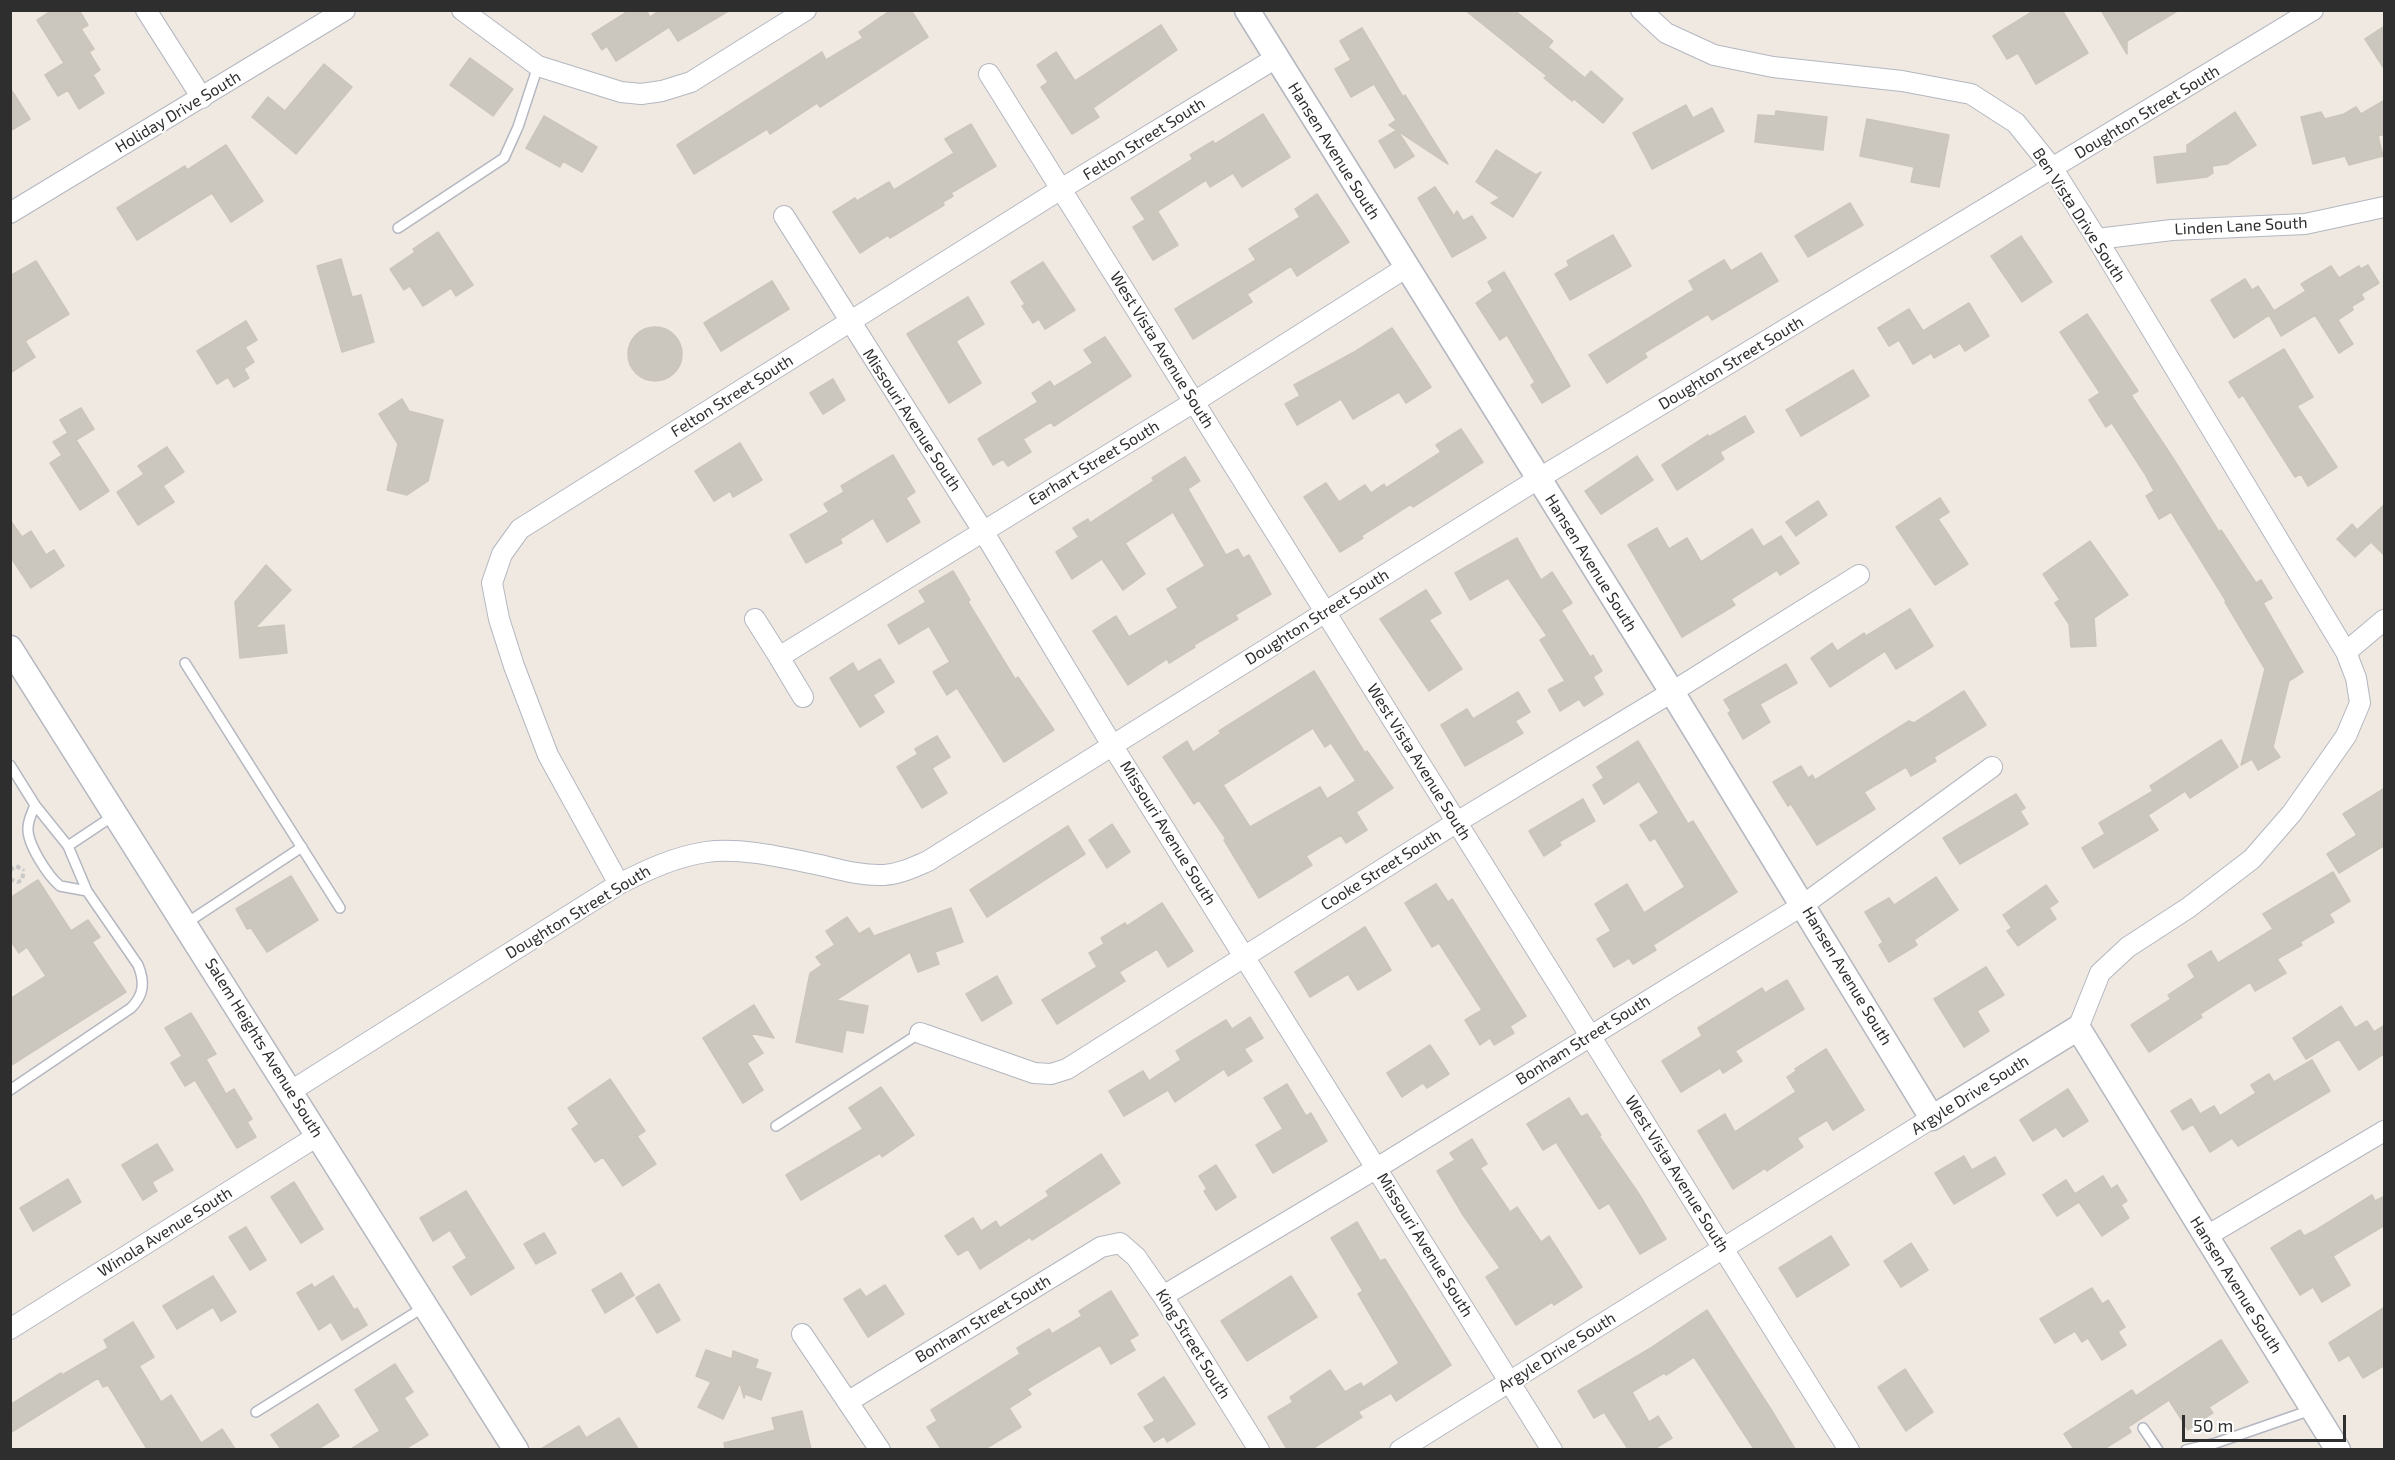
<!DOCTYPE html>
<html>
<head>
<meta charset="utf-8">
<style>
  body { margin:0 }
  #map { position:relative; width:2395px; height:1460px; overflow:hidden; background:#efe9e1; font-family:"Exo 2",sans-serif }
  canvas { display:block }
  .frame { position:absolute; inset:0; border:12px solid #2e2e2e; pointer-events:none }
  .scale { position:absolute; left:2182px; top:1415px; width:164px; height:27px; box-sizing:border-box; border:3px solid #2e2e2e; border-top:0; padding-left:8px; font-size:18px; line-height:21px; white-space:nowrap; color:#2e2e2e; -webkit-text-stroke:4px #fff; paint-order:stroke }
</style>
</head>
<body>
<div id="map">
<canvas width="2395" height="1460"></canvas>
<div class="frame"></div>
<div class="scale">50 m</div>
</div>
<script>
const g = document.querySelector('canvas').getContext('2d');
g.lineJoin = 'round';
function paint(path, color) { g.fillStyle = color; g.fill(path, 'evenodd'); }
function strokePath(path, color, width, dash) { g.strokeStyle = color; g.lineWidth = width; g.lineCap = dash ? 'butt' : 'round'; g.setLineDash(dash || []); g.stroke(path); }
function label(font, color, halo, rows, align = 'center') {
  g.font = font + ' "Exo 2",sans-serif'; g.lineWidth = 4.5; g.setLineDash([]); g.textBaseline = 'middle'; g.strokeStyle = halo; g.fillStyle = color; for (const [text, x, y, turn = 0] of rows) {
    g.save(); g.translate(x, y); g.rotate((+turn || 0) * Math.PI / 180); g.textAlign = isNaN(turn) ? turn : align; if (halo) g.strokeText(text, 0, 0); g.fillText(text, 0, 0); g.restore();
  }
}
const building = new Path2D(`
  M52,10H79L88,25L81,29L94,49L89,52L100,70L93,75L104,93L79,109L68,90L58,96L45,75L64,63L37,20Z
  M630,10H646L650,17L660,10H730L678,41L669,27L616,61L607,46L602,50L592,34Z
  M891,10H911L928,37L820,107L817,103L770,134L767,129L694,174L677,145L822,52L826,60L863,38L859,32Z
  M1465,10H1514L1553,41L1548,47L1585,78L1591,71L1623,99L1603,123L1574,99L1572,101L1544,78L1547,76Z
  M2035,10H2062L2088,53L2036,84L2018,53L2007,59L1993,36Z
  M2101,10H2179L2127,41V54Z
  M1161,25L1177,50L1093,108L1099,117L1072,134L1041,87L1048,82L1037,65L1056,52L1075,81Z
  M2385,26V70L2365,39Z
  M1362,28L1403,97L1405,95L1448,164L1389,125L1396,120L1374,84L1351,97L1335,69L1351,60L1340,41Z
  M470,58L513,89L493,116L450,85Z
  M324,64L352,87L296,154L252,117L268,97L285,111Z
  M10,88L30,119L10,131Z
  M2385,100V134L2378,136L2383,156L2349,165L2345,156L2313,164L2301,117L2321,112L2325,119L2344,114L2356,107L2361,114Z
  M1686,105L1693,118L1712,108L1724,131L1652,169L1633,133Z
  M1776,111L1827,117L1823,150L1755,142L1758,115L1775,116Z
  M2235,112L2256,145L2227,164L2212,166L2213,173L2207,177L2157,183L2154,157L2187,153V145Z
  M1263,114L1290,157L1242,187L1233,173L1210,187L1206,180L1145,219L1131,198L1193,159L1190,155L1213,141L1215,144Z
  M544,116L597,147L582,172L563,161L560,167L526,148Z
  M1867,119L1949,135L1939,187L1911,182L1914,167L1860,156Z
  M971,124L996,166L951,193L953,196L943,202L944,205L890,238L888,235L860,253L833,212L855,198L857,201L889,182L894,190L954,153L945,139Z
  M1397,130L1414,156L1395,168L1379,141Z
  M226,145L263,201L231,222L212,193L137,240L117,208L185,166L187,170Z
  M1496,150L1536,175L1541,172L1513,217L1491,203L1500,198L1476,182Z
  M1435,187L1454,216L1457,211L1463,221L1472,216L1486,238L1452,257L1418,198Z
  M1317,194L1349,242L1297,276L1291,266L1247,294L1252,302L1193,339L1175,309L1256,260L1249,249L1300,217L1295,209Z
  M1850,203L1863,225L1808,257L1795,236Z
  M1158,212L1178,245L1153,260L1133,227Z
  M438,232L473,285L456,296L451,288L423,306L410,286L404,290L390,269L415,252L413,249Z
  M1613,235L1631,266L1570,300L1555,274L1569,266L1567,261Z
  M2021,236L2052,282L2022,302L1991,256Z
  M1761,253L1778,281L1712,320L1708,314L1644,353L1647,357L1607,383L1589,355L1694,290L1689,281L1724,260L1731,271Z
  M341,259L352,297L361,295L374,342L342,352L317,266Z
  M36,261L69,314L25,341L35,357L10,373V276Z
  M1043,262L1075,310L1045,329L1039,319L1033,323L1022,306L1025,304L1011,282Z
  M2368,265L2379,283L2361,294L2364,299L2352,306L2353,310L2338,320L2353,344L2339,353L2315,315L2281,336L2269,315L2234,338L2211,300L2245,279L2252,290L2258,286L2274,311L2306,291L2301,284L2331,266L2339,278L2359,266L2361,269Z
  M1504,272L1570,386L1542,403L1531,385L1535,382L1507,335L1500,340L1476,303L1493,291L1488,282Z
  M772,281L789,309L721,351L704,323Z
  M968,297L984,324L956,341L981,383L949,403L907,334Z
  M1969,303L1989,336L1965,351L1960,343L1934,358L1931,353L1913,364L1899,340L1889,346L1878,328L1909,309L1923,331Z
  M2087,314L2138,391L2131,395L2173,458L2219,532L2221,530L2256,583L2261,580L2272,598L2263,603L2303,672L2289,681L2273,747L2280,757L2258,770L2252,759L2241,765L2265,669L2225,602L2226,601L2171,512L2159,519L2146,496L2154,491L2145,474L2112,423L2106,427L2089,400L2100,393L2060,332Z
  M246,321L257,340L245,347L254,362L244,369L249,378L234,387L228,377L217,384L197,351Z
  M628 354a27 27 0 1 1 54 0a27 27 0 1 1-54 0Z
  M1392,328L1431,387L1406,403L1399,392L1353,419L1341,399L1297,425L1285,404L1300,396L1294,385L1356,351Z
  M1105,337L1131,376L1054,426L1051,422L1023,439L1031,452L1008,466L1003,459L993,465L978,439L1038,402L1032,393L1050,381L1054,387L1093,363L1084,350Z
  M2284,349L2313,397L2297,406L2337,467L2308,486L2301,474L2295,477L2243,395L2239,398L2229,382Z
  M1853,370L1869,396L1801,436L1786,410Z
  M833,379L845,400L823,414L810,393Z
  M402,399L409,411L443,420L428,481L407,495L387,490L398,444L379,414Z
  M81,408L94,429L76,440L109,491L80,510L50,463L62,455L53,442L68,433L60,420Z
  M1745,416L1754,432L1720,452L1724,459L1677,490L1662,465L1708,435L1709,437Z
  M1461,429L1483,462L1413,507L1411,504L1361,536L1363,538L1340,552L1304,497L1326,483L1339,502L1365,485L1371,493L1384,484L1386,488L1441,452L1436,445Z
  M740,443L762,480L733,497L730,491L714,501L695,471Z
  M167,447L184,472L163,486L174,502L138,525L117,492L144,474L138,466Z
  M893,455L915,492L906,498L920,522L887,542L873,518L840,539L842,543L806,563L790,535L829,512L824,504L844,492L841,486Z
  M1637,456L1653,480L1601,514L1585,491Z
  M1185,457L1200,481L1188,489L1226,555L1238,549L1243,558L1249,555L1271,594L1235,615L1238,619L1194,645L1195,647L1169,663L1167,659L1128,685L1093,631L1116,616L1129,637L1178,608L1167,589L1205,566L1173,512L1125,543L1145,574L1123,590L1102,559L1072,579L1056,552L1079,537L1073,528L1088,519L1090,523L1154,481L1152,478Z
  M1940,498L1949,512L1938,519L1968,564L1935,585L1896,527Z
  M1818,501L1827,515L1796,536L1786,522Z
  M2385,504V556L2371,542L2355,557L2337,539L2352,524L2357,530Z
  M10,520L22,537L31,531L46,555L54,550L64,566L31,588L10,556Z
  M1657,528L1669,549L1687,538L1701,562L1752,529L1763,547L1781,536L1799,563L1780,575L1777,570L1731,599L1735,605L1682,637L1628,545Z
  M1517,538L1541,580L1552,572L1572,603L1561,610L1590,657L1593,655L1602,671L1593,677L1603,694L1584,706L1579,699L1560,711L1548,690L1565,681L1540,640L1547,636L1508,578L1470,600L1455,573Z
  M2090,541L2128,595L2094,618L2096,646L2071,647L2069,624L2055,603L2060,600L2043,574Z
  M266,565L291,590L255,628L284,625L287,653L240,658L235,602Z
  M953,571L970,600L968,602L1015,679L1018,677L1054,730L1004,762L957,688L947,695L933,672L950,662L929,626L899,644L888,625L926,602L919,591Z
  M1426,590L1441,613L1429,620L1462,669L1429,691L1380,619Z
  M1910,609L1933,646L1896,669L1885,651L1830,687L1811,658L1832,643L1837,651L1864,633L1866,636Z
  M880,659L894,682L873,695L884,712L860,727L830,678L853,663L858,672Z
  M1786,664L1797,683L1760,704L1770,722L1743,739L1728,713L1731,711L1724,700Z
  M1314,671L1365,753L1367,751L1393,788L1356,812L1367,830L1346,843L1341,835L1306,856L1312,865L1259,898L1224,840L1226,839L1199,800L1194,804L1163,757L1187,741L1193,752L1221,733L1219,731ZM1313,728L1325,747L1331,743L1356,781L1327,799L1320,787L1250,827L1223,785Z
  M1964,691L1986,725L1934,757L1936,761L1911,776L1906,767L1864,792L1875,809L1817,845L1791,804L1788,806L1773,782L1801,766L1808,778L1812,775L1815,780L1909,721L1914,723Z
  M1518,692L1530,712L1515,721L1523,733L1465,766L1441,725L1467,709L1473,719Z
  M937,736L950,757L932,768L947,793L922,808L897,767L918,754L915,749Z
  M2221,740L2238,767L2190,798L2185,791L2148,815L2158,830L2094,868L2082,848L2105,834L2099,823L2153,791L2150,786Z
  M1638,741L1688,824L1693,821L1737,892L1653,945L1656,950L1633,964L1629,958L1614,967L1597,939L1611,931L1595,904L1627,884L1644,913L1685,887L1655,838L1650,841L1640,825L1659,813L1639,781L1604,804L1593,785L1604,778L1597,767Z
  M2385,788V845L2339,873L2327,854L2357,835L2343,814Z
  M2016,794L2025,808L2020,811L2028,824L1960,864L1943,838Z
  M1583,799L1595,821L1559,842L1561,845L1544,856L1529,831Z
  M1112,824L1130,852L1107,868L1089,840Z
  M1068,826L1085,854L987,917L970,890Z
  M2333,872L2350,901L2329,914L2334,922L2300,942L2302,945L2277,959L2286,973L2255,991L2250,982L2200,1014L2202,1017L2149,1052L2131,1025L2171,999L2168,995L2195,977L2188,965L2211,951L2218,963L2273,929L2263,914Z
  M291,876L318,920L267,952L251,928L247,929L236,909Z
  M1936,877L1958,910L1914,940L1917,945L1889,962L1879,945L1883,942L1865,912L1889,898L1894,905Z
  M38,880L71,931L88,920L100,937L92,942L126,992L10,1066V999L46,976L27,947L19,953L10,940V898Z
  M1436,884L1448,902L1452,899L1526,1016L1510,1026L1514,1033L1494,1045L1490,1038L1480,1045L1465,1020L1482,1010L1439,943L1432,947L1405,903Z
  M2046,885L2058,902L2049,908L2056,919L2018,946L2007,931L2012,928L2003,915Z
  M1162,903L1193,951L1168,967L1157,949L1119,972L1125,981L1057,1024L1042,1000L1097,967L1089,953L1104,944L1101,938L1125,923L1127,926Z
  M951,908L963,942L935,952L939,964L918,972L910,952L836,1000L868,1006L863,1033L846,1030L842,1052L796,1042L810,973L822,965L816,957L835,945L826,931L847,917L859,934L869,928L874,936Z
  M1365,927L1391,970L1358,990L1348,974L1310,997L1295,972Z
  M1986,967L2004,995L1977,1011L1989,1031L1964,1047L1934,999Z
  M997,976L1012,1003L982,1021L966,994Z
  M1787,980L1804,1009L1735,1051L1742,1061L1723,1073L1720,1068L1681,1092L1662,1061L1702,1036L1698,1028L1762,988L1765,993Z
  M754,1005L774,1038L750,1033L763,1053L747,1063L763,1090L743,1103L703,1038Z
  M2341,1006L2355,1028L2367,1021L2374,1032L2385,1025V1053L2359,1070L2339,1039L2306,1059L2293,1038Z
  M191,1013L216,1054L206,1059L226,1094L234,1089L252,1119L247,1122L256,1137L237,1148L195,1080L185,1086L171,1063L182,1056L165,1028Z
  M1250,1017L1263,1038L1244,1049L1252,1061L1228,1076L1224,1069L1175,1102L1168,1090L1124,1116L1109,1091L1143,1071L1149,1081L1181,1060L1176,1051L1190,1042L1226,1020L1232,1029Z
  M1430,1045L1449,1074L1427,1088L1423,1083L1402,1097L1387,1073Z
  M1826,1049L1864,1110L1833,1130L1827,1120L1797,1138L1803,1147L1767,1171L1765,1168L1733,1189L1698,1131L1725,1114L1735,1132L1796,1092L1787,1077L1796,1071L1795,1069Z
  M2312,1060L2330,1091L2238,1146L2232,1138L2210,1152L2193,1124L2183,1130L2171,1111L2191,1099L2200,1114L2214,1106L2220,1116L2256,1093L2251,1085L2269,1074L2274,1082Z
  M610,1079L645,1131L637,1136L656,1164L623,1186L603,1157L595,1162L572,1129L579,1124L568,1108Z
  M1287,1084L1306,1116L1311,1113L1327,1141L1273,1173L1256,1145L1283,1129L1264,1098Z
  M881,1087L914,1135L882,1157L880,1153L801,1200L786,1175L863,1129L849,1108Z
  M2068,1089L2088,1121L2063,1137L2056,1127L2033,1141L2020,1120Z
  M1569,1098L1581,1117L1587,1114L1601,1135L1599,1136L1639,1194L1666,1239L1640,1254L1609,1203L1599,1209L1556,1142L1543,1150L1527,1124Z
  M1472,1139L1487,1164L1480,1168L1510,1212L1517,1207L1541,1242L1549,1236L1582,1287L1554,1305L1552,1302L1516,1325L1486,1277L1500,1268L1463,1215L1437,1171L1455,1160L1450,1153Z
  M157,1144L173,1170L152,1182L157,1191L143,1200L122,1165Z
  M1101,1154L1120,1183L1032,1240L1030,1237L980,1269L968,1249L958,1255L945,1236L973,1218L981,1231L996,1221L1000,1228L1049,1196L1046,1191Z
  M1964,1156L1972,1170L1995,1157L2005,1174L1954,1204L1935,1173Z
  M1216,1165L1236,1197L1216,1210L1204,1191L1207,1189L1199,1176Z
  M2103,1176L2111,1189L2117,1185L2127,1201L2121,1205L2129,1218L2102,1236L2079,1202L2057,1216L2043,1195L2066,1180L2075,1194Z
  M68,1179L81,1202L33,1231L20,1208Z
  M294,1182L323,1229L301,1243L271,1197Z
  M466,1191L514,1268L471,1295L453,1267L467,1258L450,1230L433,1241L420,1218Z
  M2372,1195L2375,1201L2385,1196V1225L2333,1256L2350,1285L2322,1302L2313,1287L2300,1295L2271,1248L2300,1230L2304,1236L2316,1230Z
  M1357,1222L1380,1261L1385,1259L1451,1365L1396,1401L1391,1393L1358,1412L1362,1417L1312,1449H1287L1268,1417L1293,1402L1290,1397L1330,1370L1345,1392L1361,1383L1363,1387L1399,1363L1358,1294L1363,1291L1331,1238Z
  M246,1227L266,1260L250,1270L229,1237Z
  M544,1233L556,1253L536,1264L524,1244Z
  M1831,1236L1849,1265L1797,1297L1779,1268Z
  M1911,1243L1928,1270L1901,1287L1884,1261Z
  M621,1273L634,1295L605,1313L592,1290Z
  M213,1276L236,1312L221,1321L213,1307L177,1329L163,1306Z
  M333,1276L354,1310L357,1308L367,1325L342,1340L331,1322L319,1330L297,1293L312,1284L314,1288Z
  M1291,1276L1317,1317L1247,1361L1221,1321Z
  M659,1284L680,1320L657,1333L636,1298Z
  M885,1285L904,1314L868,1337L844,1299L860,1289L866,1297Z
  M2092,1288L2102,1304L2108,1300L2125,1327L2118,1332L2126,1345L2102,1360L2088,1338L2082,1342L2075,1331L2055,1343L2040,1319Z
  M1111,1291L1138,1335L1129,1340L1135,1350L1111,1364L1100,1345L1027,1389L1031,1394L1009,1408L1021,1427L985,1449H941L927,1427L937,1421L931,1410L1020,1354L1017,1348L1049,1329L1052,1334L1082,1316L1079,1311Z
  M2385,1307V1365L2363,1378L2349,1355L2339,1361L2329,1343Z
  M1707,1310L1772,1411L1795,1449H1754L1694,1357L1666,1375L1664,1373L1632,1392L1649,1422L1658,1416L1672,1438L1654,1449H1628L1604,1412L1594,1418L1578,1391L1649,1349Z
  M133,1322L154,1357L139,1366L161,1402L171,1395L201,1443L222,1429L235,1449H147L108,1385L103,1387L98,1378L10,1433V1405L61,1373L62,1375L108,1348L104,1340Z
  M2221,1340L2248,1382L2209,1407L2213,1413L2188,1430L2169,1400L2128,1427L2131,1432L2104,1449H2074L2064,1434L2132,1390L2136,1396Z
  M706,1350L732,1359L733,1351L758,1360L755,1368L771,1373L761,1400L745,1394L744,1398L740,1383L723,1419L698,1407L711,1382L696,1376Z
  M395,1364L413,1392L404,1398L428,1435L405,1449H351L380,1431L355,1390Z
  M1905,1369L1933,1412L1906,1431L1878,1387Z
  M1164,1377L1195,1424L1167,1442L1164,1436L1154,1442L1144,1427L1155,1421L1138,1394Z
  M318,1404L339,1436L318,1449H281L271,1435Z
  M802,1411L811,1449H725L724,1443L775,1430L772,1418Z
  M619,1418L638,1449H541L579,1426L586,1438Z`);
const path = new Path2D(`
  M10,870L16,866L24,870
  M10,879L18,882L22,880L24,870`);
const service = new Path2D(`
  M398,228L504,158L518,127L538,66
  M185,663L340,908
  M10,765L35,805L68,846L87,891L138,965C145,982 144,995 131,1008L10,1090
  M35,805C32,813 28,820 28,828C27,844 48,876 60,886L87,891
  M68,846L113,816
  M185,924L302,847
  M776,1126L920,1033
  M256,1412L424,1307
  M2143,1428L2158,1450
  M2186,1450L2216,1443L2311,1410`);
const minor = new Path2D(`
  M146,10L202,98
  M462,10L538,66L621,92L641,94L662,91L691,82L806,10
  M1641,10L1666,33L1714,55L1773,67L1902,81L1971,94L2016,123L2053,169L2097,239L2346,652
  M989,74L1849,1450
  M10,213L345,10
  M784,216L983,531L1112,745L1552,1450
  M2097,239L2172,230L2305,224L2384,207
  M755,619L779,657
  M803,697L779,657L1194,402L1407,267
  M619,884L548,755L514,666L499,619L492,583L502,554L520,529L1061,189L1276,58
  M2078,1028L2100,973L2128,947L2188,908L2252,859L2292,813L2346,736L2360,703L2356,678L2346,652L2384,620
  M920,1033L1034,1073L1051,1074L1067,1069L1457,822L1672,692L1859,575
  M291,1091L619,884C647,870 674,857 706,852C742,847 785,858 820,865C841,870 862,876 884,875C900,874 914,867 928,861L1538,479L2313,10
  M2205,1237L2384,1131
  M1163,1296L1377,1168L1803,905L1992,767
  M10,1329L319,1135
  M802,1334L880,1450
  M849,1401L1101,1247L1120,1243L1136,1257L1163,1296L1259,1450
  M1400,1450L1932,1118`);
const tertiary = new Path2D(`
  M1247,10L1672,692L1932,1118L2078,1028L2338,1450
  M10,648L516,1450`);
const streetNames = [
  ["Holiday Drive South",178,112,-31],
  ["Doughton Street South",2147,112,-31],
  ["Felton Street South",1144,139,-32],
  ["Hansen Avenue South",1334,151,58],
  ["Ben Vista Drive South",2079,215,57],
  ["Linden Lane South",2241,226,-3],
  ["West Vista Avenue South",1162,350,58],
  ["Doughton Street South",1731,363,-31],
  ["Felton Street South",732,396,-32],
  ["Missouri Avenue South",912,420,57],
  ["Earhart Street South",1094,463,-31],
  ["Hansen Avenue South",1591,563,58],
  ["Doughton Street South",1317,617,-32],
  ["West Vista Avenue South",1419,762,58],
  ["Missouri Avenue South",1168,833,58],
  ["Cooke Street South",1381,870,-32],
  ["Doughton Street South",578,912,-31],
  ["Hansen Avenue South",1847,976,59],
  ["Bonham Street South",1583,1040,-32],
  ["Salem Heights Avenue South",264,1048,58],
  ["Argyle Drive South",1970,1095,-32],
  ["West Vista Avenue South",1677,1174,58],
  ["Winola Avenue South",165,1232,-32],
  ["Missouri Avenue South",1425,1245,58],
  ["Hansen Avenue South",2236,1285,58],
  ["Bonham Street South",983,1319,-31],
  ["King Street South",1193,1344,58],
  ["Argyle Drive South",1557,1352,-32]
];
paint(building, '#cbc7bf');
strokePath(building, '#cbc5ba', 1.5);
strokePath(service, '#b4b7c1', 12);
strokePath(minor, '#b4b7c1', 22);
strokePath(tertiary, '#b4b7c1', 27);
strokePath(path, '#c9c9c9', 4, [4.5, 3]);
strokePath(service, '#fff', 9);
strokePath(minor, '#fff', 20);
strokePath(tertiary, '#fff', 24);
label('16px', '#2e2e2e', '#fff', streetNames);
</script>
</body>
</html>
